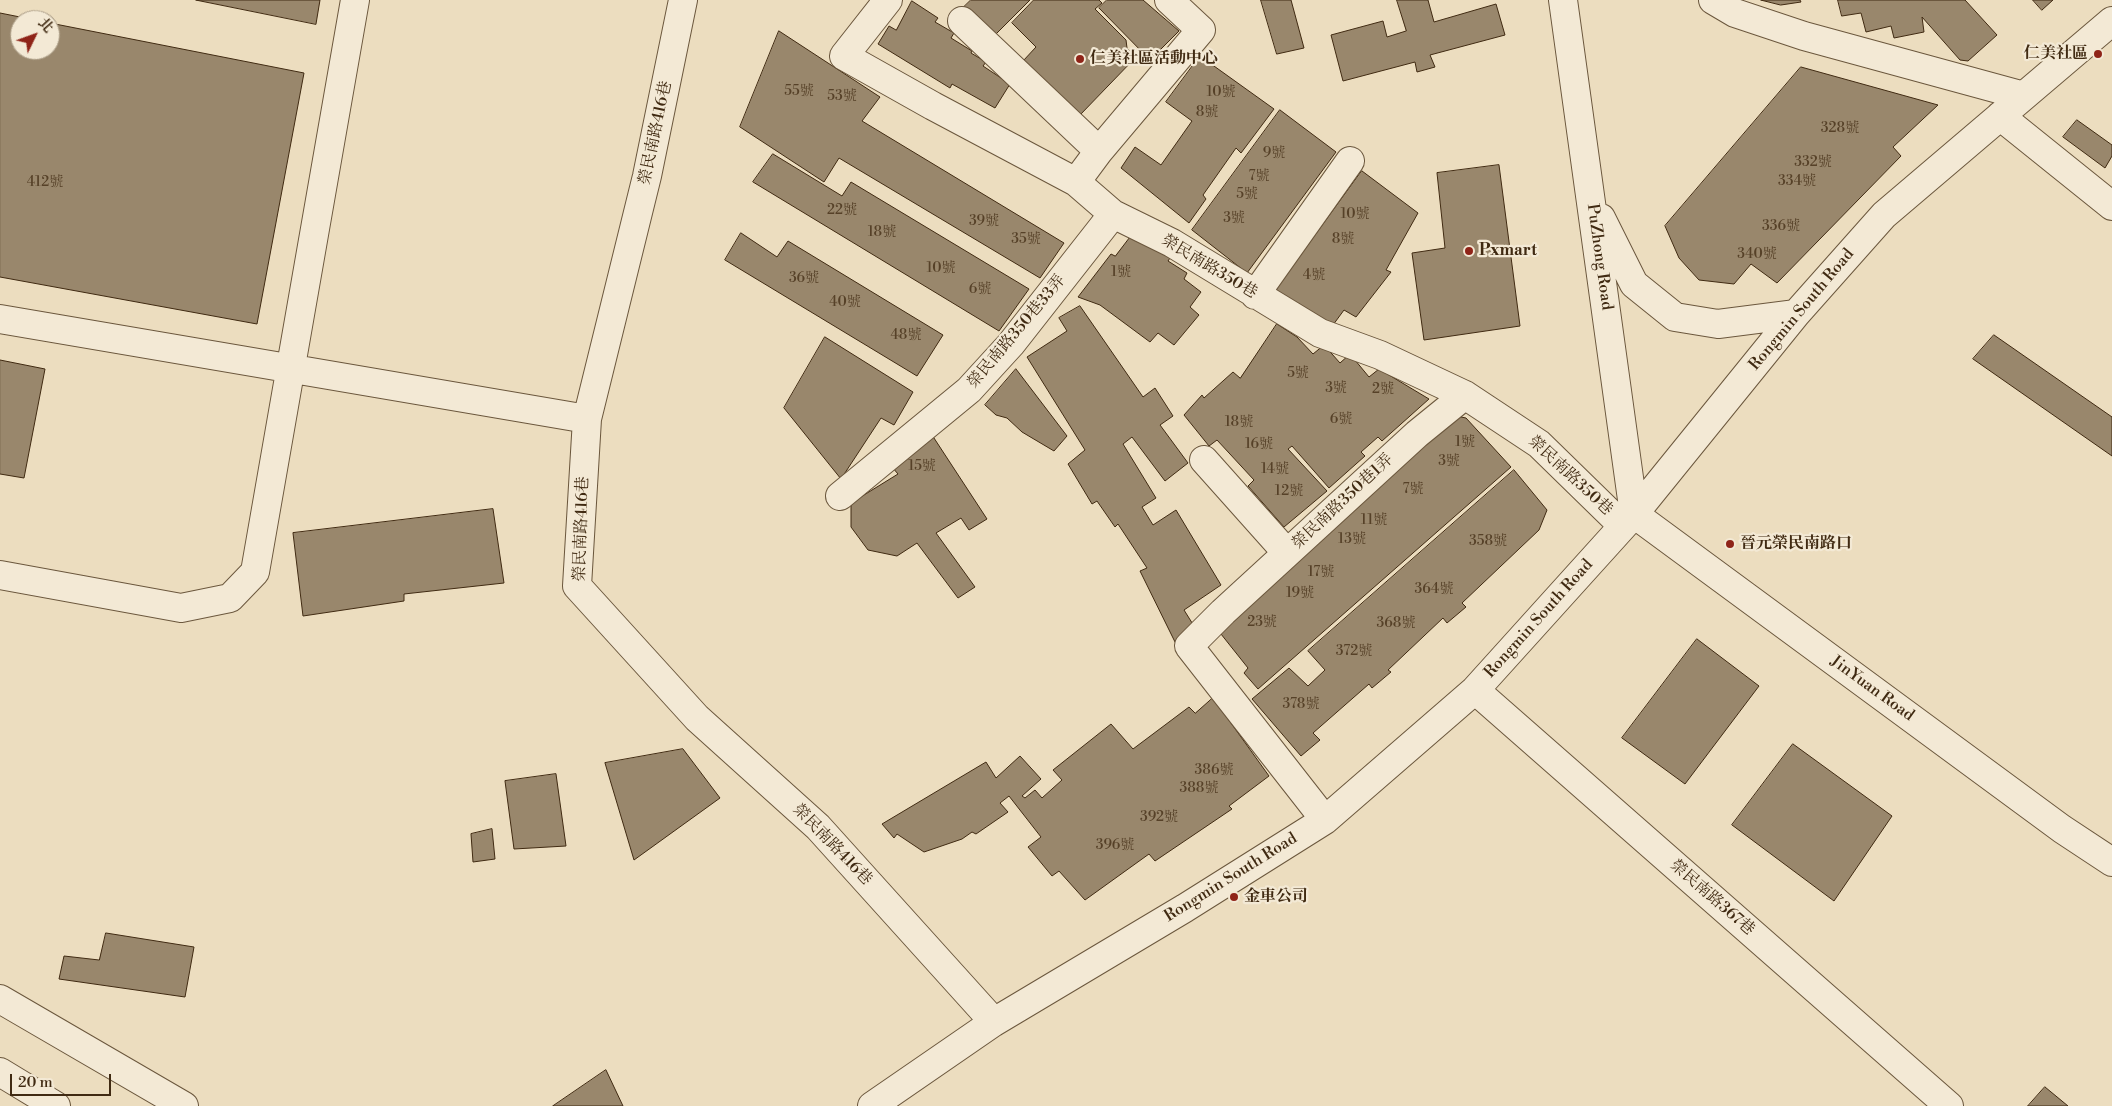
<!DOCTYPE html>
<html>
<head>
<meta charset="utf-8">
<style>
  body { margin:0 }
  #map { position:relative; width:2112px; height:1106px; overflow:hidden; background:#ecddbf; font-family:"Libre Bodoni","Noto Serif TC",serif }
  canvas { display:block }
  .north { position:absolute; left:10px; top:10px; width:50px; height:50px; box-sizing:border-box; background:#f3e9d5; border:1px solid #ab9d87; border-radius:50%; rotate:48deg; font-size:14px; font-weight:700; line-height:20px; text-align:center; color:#402a12 }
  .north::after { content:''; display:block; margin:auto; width:18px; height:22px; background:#8f2418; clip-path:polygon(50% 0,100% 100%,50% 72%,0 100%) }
  .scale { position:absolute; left:10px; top:1074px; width:101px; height:22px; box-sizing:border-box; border:2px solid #402a12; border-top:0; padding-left:6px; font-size:15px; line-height:18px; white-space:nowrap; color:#402a12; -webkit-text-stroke:4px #f3e9d5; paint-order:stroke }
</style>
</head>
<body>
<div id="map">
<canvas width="2112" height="1106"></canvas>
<div class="north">北</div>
<div class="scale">20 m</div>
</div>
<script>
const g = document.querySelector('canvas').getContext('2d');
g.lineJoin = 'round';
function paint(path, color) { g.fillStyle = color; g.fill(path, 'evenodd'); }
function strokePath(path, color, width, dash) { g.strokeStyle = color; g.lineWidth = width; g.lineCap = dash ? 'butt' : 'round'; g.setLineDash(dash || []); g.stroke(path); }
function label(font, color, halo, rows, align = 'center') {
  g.font = font + ' "Libre Bodoni","Noto Serif TC",serif'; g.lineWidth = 4.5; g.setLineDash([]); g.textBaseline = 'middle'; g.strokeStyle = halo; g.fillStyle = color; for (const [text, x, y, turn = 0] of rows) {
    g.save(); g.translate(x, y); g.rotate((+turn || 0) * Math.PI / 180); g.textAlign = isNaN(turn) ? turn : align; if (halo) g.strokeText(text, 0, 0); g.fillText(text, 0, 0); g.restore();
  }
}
const building = new Path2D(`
  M196,0H320L316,24Z
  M971,0H1030L994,36L964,7Z
  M1034,0H1099L1102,3L1095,9L1126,40L1127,48L1136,57L1080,115L1023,61L1036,47L1012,23Z
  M1107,0H1143L1179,31L1150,60L1099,8Z
  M1261,0H1291L1304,48L1277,54Z
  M1397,0H1428L1434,22L1496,4L1505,35L1430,55L1435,67L1417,72L1415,62L1343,81L1331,35L1383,21L1387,37L1406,31Z
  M1761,0H1800L1801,2L1781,5Z
  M1838,0H1965L1997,35L1968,61L1960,60L1922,17L1924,32L1894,38L1891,26L1866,32L1861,13L1842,16Z
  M2033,0H2053L2042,10Z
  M912,1L938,18L935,22L954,33L951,38L972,51L971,53L986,62L983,66L1010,84L995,108L952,84L950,88L878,44L889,26L896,30Z
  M0,13L35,20H20V50H50V23L304,73L257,324L0,277Z
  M779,31L880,97L862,121L1064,243L1040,278L839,158L824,182L740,127Z
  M1200,56L1274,109L1241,153L1236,148L1203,195L1206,199L1189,223L1121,168L1135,147L1161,165L1192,121L1166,102Z
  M1801,67L1938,105L1893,147L1901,156L1777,283L1751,264L1734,284L1699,280L1679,258L1665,226Z
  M1280,110L1336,152L1247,273L1192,230Z
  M2077,120L2112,145V156L2105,168L2063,137Z
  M773,154L842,196L851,182L1029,289L999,331L753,182Z
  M1499,165L1520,326L1424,340L1412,253L1445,248L1437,173Z
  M1362,171L1418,213L1386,270L1391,272L1356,317L1344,310L1333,325L1320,320L1275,291Z
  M1135,231L1172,255L1168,261L1187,273L1184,279L1201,292L1190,307L1199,315L1174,345L1158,333L1150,342L1100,305L1078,297L1111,254L1115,256Z
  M741,233L777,257L788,241L943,335L917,376L725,260Z
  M1080,306L1143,397L1155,388L1173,416L1160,425L1188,463L1165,481L1132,437L1123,444L1156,498L1142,507L1153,525L1176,510L1221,585L1184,610L1194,626L1176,644L1140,571L1147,568L1118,524L1115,527L1097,501L1092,504L1068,464L1085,450L1027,357L1067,331L1059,318Z
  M1277,324L1297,337L1313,354L1324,345L1340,363L1350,354L1369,377L1379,369L1429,399L1382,441L1378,437L1361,452L1365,456L1329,488L1292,446L1288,449L1327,491L1284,527L1248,486L1254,480L1217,440L1209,446L1184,415L1202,395L1204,398L1233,372L1240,378Z
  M1994,335L2112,417V456L1973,359Z
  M825,337L913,392L894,425L881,418L841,479L784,408Z
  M0,360L45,369L24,478L0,474Z
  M1016,369L1067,436L1054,451L1022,432L1007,418L996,415L985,405Z
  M1456,416L1466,418L1511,467L1258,689L1244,673L1248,668L1217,629Z
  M932,435L987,519L969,530L961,518L936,533L975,587L958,598L917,543L897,556L868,550L851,527V503L898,474L892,467Z
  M1514,470L1547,510L1539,530L1462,603L1466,607L1447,623L1443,618L1388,670L1391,672L1372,688L1369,684L1313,733L1320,740L1301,756L1252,699L1289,668L1308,686L1325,670L1308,651Z
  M493,509L504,583L404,594V601L303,616L293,533Z
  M1697,639L1759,686L1685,784L1622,738Z
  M1213,698L1269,776L1229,806L1232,809L1155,861L1149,854L1085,900L1059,871L1052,876L1028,847L1041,837L1009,796L1000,803L1008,812L976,834L972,832L962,839L924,852L897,834L894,838L882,824L986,762L996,778L1020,756L1041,779L1022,796L1025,798L1035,790L1042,798L1062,780L1053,770L1111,724L1133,749L1189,707L1195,713Z
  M1793,744L1892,816L1834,901L1732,825Z
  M683,749L720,798L634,860L605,763Z
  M556,774L566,846L514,849L505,781Z
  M492,829L495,859L473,862L471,834Z
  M106,933L194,947L185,997L59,979L64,956L99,960Z
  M606,1070L623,1106H553Z
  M2045,1087L2068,1106H2028Z`);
const minor = new Path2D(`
  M683,0L647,176L587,419L577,586L697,718L818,827L994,1022
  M888,0L844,56L933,106L1076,182L1113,214L1172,243L1320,333L1380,355L1465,395L1539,444L1623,526
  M1563,0L1634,514
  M1713,0L1735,13L1804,36L2024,96
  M962,21L1099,151
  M2000,116L2112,206
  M1076,182L1099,151L1201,30L1169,0
  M1601,218L1634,284L1675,317L1718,324L1796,314
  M1255,295L1350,161
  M0,319L587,419
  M1204,460L1287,553
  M840,496L969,390L1011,344L1113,214
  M1634,514L2062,829L2112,862
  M0,575L181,608L230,598L255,572L355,0
  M1475,690L1949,1106
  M1325,820L1189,646L1223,612L1417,434L1465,395
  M0,999L184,1106
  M0,1072L56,1106
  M872,1106L994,1022L1185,908L1325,820L1475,690L1634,514L1796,314L1884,215L2112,21`);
const markers = [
  [2098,54,5,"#8f2418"],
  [1080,59,5,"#8f2418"],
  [1469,251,5,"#8f2418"],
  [1730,544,5,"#8f2418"],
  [1234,897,5,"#8f2418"]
];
const numberNames = [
  ["55號",799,92],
  ["10號",1221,93],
  ["53號",842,97],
  ["8號",1207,113],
  ["328號",1840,129],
  ["9號",1274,154],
  ["332號",1813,163],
  ["7號",1259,177],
  ["334號",1797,182],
  ["412號",45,183],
  ["5號",1247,195],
  ["22號",842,211],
  ["10號",1355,215],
  ["3號",1234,219],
  ["39號",984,222],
  ["336號",1781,227],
  ["18號",882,233],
  ["35號",1026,240],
  ["8號",1343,240],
  ["340號",1757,255],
  ["10號",941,269],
  ["1號",1121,273],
  ["4號",1314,276],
  ["36號",804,279],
  ["6號",980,290],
  ["40號",845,303],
  ["48號",906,336],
  ["5號",1298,374],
  ["3號",1336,389],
  ["2號",1383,390],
  ["6號",1341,420],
  ["18號",1239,423],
  ["1號",1465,443],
  ["16號",1259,445],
  ["3號",1449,462],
  ["15號",922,467],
  ["14號",1275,470],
  ["7號",1413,490],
  ["12號",1289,492],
  ["11號",1374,521],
  ["13號",1352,540],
  ["358號",1488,542],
  ["17號",1321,573],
  ["364號",1434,590],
  ["19號",1300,594],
  ["23號",1262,623],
  ["368號",1396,624],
  ["372號",1354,652],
  ["378號",1301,705],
  ["386號",1214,771],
  ["388號",1199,789],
  ["392號",1159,818],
  ["396號",1115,846]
];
const poiNames = [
  ["仁美社區",2088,54,"right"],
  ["仁美社區活動中心",1090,59],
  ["Pxmart",1479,251],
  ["晉元榮民南路口",1740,544],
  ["金車公司",1244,897]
];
const streetNames = [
  ["榮民南路416巷",656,133,-78],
  ["PuZhong Road",1599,257,82],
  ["榮民南路350巷",1209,267,31],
  ["Rongmin South Road",1802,310,-50],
  ["榮民南路350巷33弄",1017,332,-50],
  ["榮民南路350巷",1570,476,43],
  ["榮民南路350巷1弄",1343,502,-43],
  ["榮民南路416巷",582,529,-88],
  ["Rongmin South Road",1539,619,-48],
  ["JinYuan Road",1872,689,36],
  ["榮民南路416巷",832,845,46],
  ["Rongmin South Road",1231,878,-32],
  ["榮民南路367巷",1712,898,41]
];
paint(building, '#99876c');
strokePath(building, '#402a12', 1);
strokePath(minor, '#6b573d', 30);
strokePath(minor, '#f3e9d5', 28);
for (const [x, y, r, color] of markers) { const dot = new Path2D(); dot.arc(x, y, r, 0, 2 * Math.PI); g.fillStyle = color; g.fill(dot); strokePath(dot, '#f3e9d5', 2); }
label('14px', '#564128', null, numberNames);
label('bold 16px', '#402a12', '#f3e9d5', poiNames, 'left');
label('16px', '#402a12', '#f3e9d5', streetNames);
</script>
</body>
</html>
